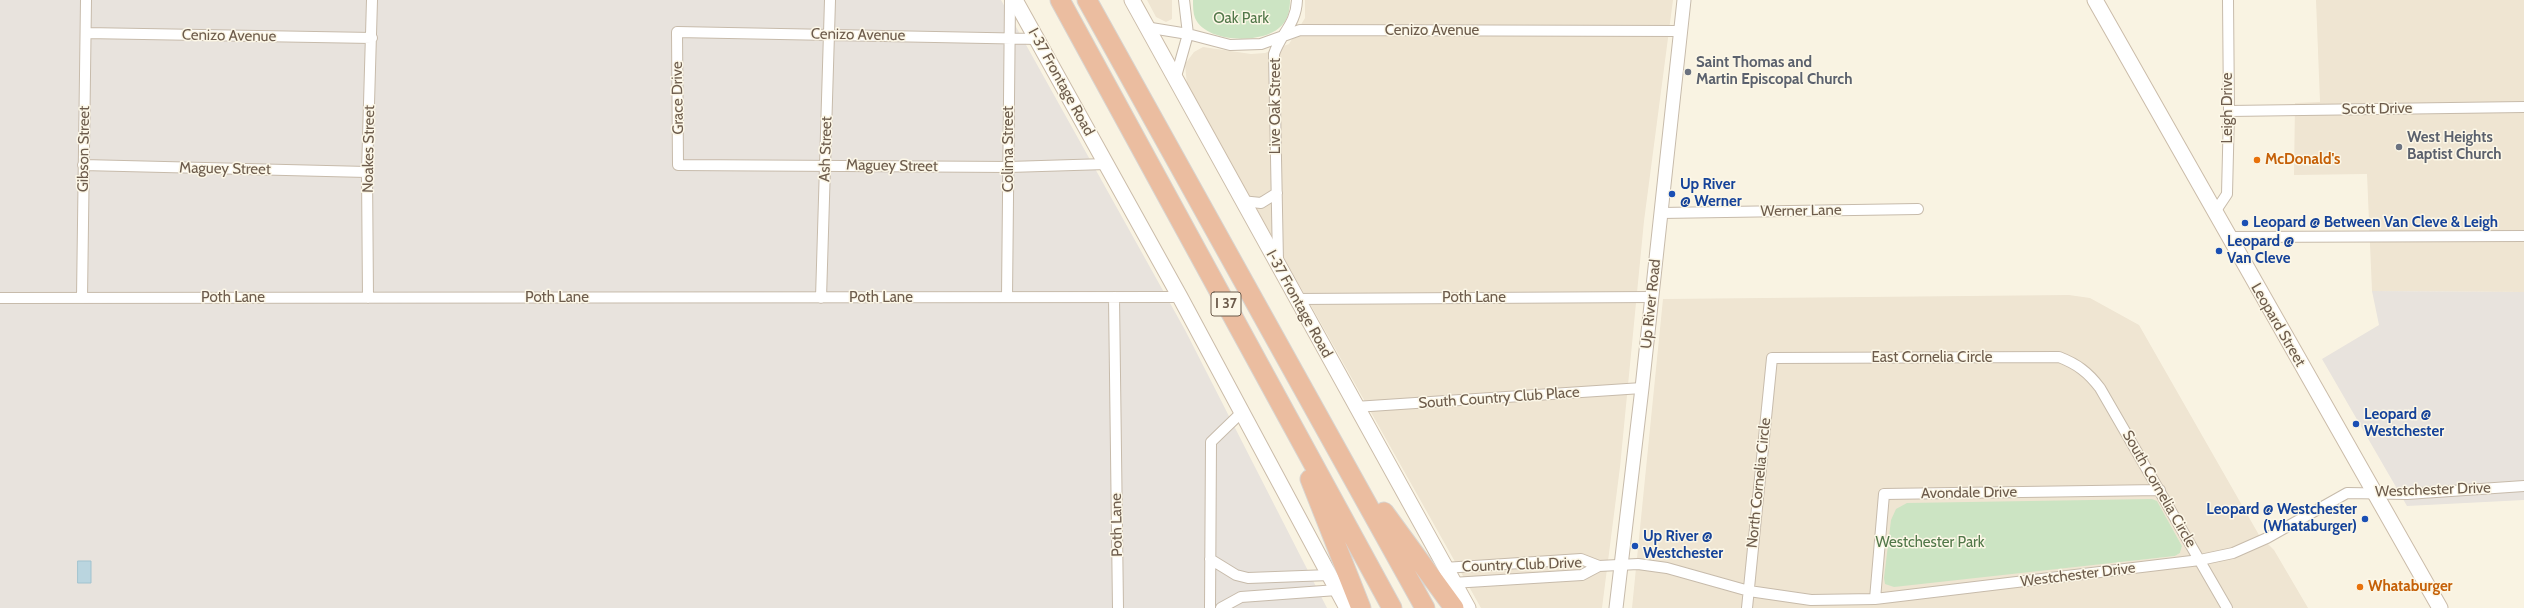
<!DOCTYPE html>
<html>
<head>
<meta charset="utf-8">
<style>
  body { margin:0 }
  canvas { display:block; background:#f9f3e2 }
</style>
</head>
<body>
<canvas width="2524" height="608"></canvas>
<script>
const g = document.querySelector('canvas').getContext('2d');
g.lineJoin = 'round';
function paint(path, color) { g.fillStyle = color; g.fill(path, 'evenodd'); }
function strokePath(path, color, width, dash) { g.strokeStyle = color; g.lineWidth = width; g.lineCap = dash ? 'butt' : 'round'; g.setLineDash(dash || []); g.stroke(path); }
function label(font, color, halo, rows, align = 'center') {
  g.font = font + ' Cabin,sans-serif'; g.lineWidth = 3; g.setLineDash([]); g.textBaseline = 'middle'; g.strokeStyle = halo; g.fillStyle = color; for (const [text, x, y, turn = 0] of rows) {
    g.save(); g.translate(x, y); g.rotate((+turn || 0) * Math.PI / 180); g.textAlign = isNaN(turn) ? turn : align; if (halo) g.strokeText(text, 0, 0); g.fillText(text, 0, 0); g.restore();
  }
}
const residential = new Path2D(`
  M1147,0H1172V19L1166,22L1156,17Z
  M1305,0H1673L1644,221L1620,467L1602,608H1481L1187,85L1185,64L1194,52L1203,47L1251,54L1265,53L1289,44L1305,18Z
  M2316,0H2524V292L2372,291L2367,174L2294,175L2295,103L2320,102Z
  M2069,295L2090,298L2139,325L2259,535L2274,550L2308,608H1632L1663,299ZM2157,502L2182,546L2180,553L2175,556L1889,586Z`);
const industrial = new Path2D(`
  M0,0H1001L1185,330L1327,608H0Z
  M2372,291L2524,292V500L2407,506L2322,359L2379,325Z`);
const green = new Path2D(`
  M1193,0H1290C1290,10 1288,21 1279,28C1261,44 1206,43 1195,18C1193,13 1193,6 1193,0Z
  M2152,499L2157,501L2182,546L2180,553L2175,556L1894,587L1885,584L1884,578L1891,520L1896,509L1907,503Z`);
const water = new Path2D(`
  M78,561H91V583H78Z`);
const minor = new Path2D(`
  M1145,27L1188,34L1230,45L1261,44L1300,30L1681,31
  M86,33L372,38
  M1038,39L677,32L678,165L1009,167L1106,164
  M1175,80L1188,34L1184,0
  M2229,111L2524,107
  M83,165L367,172
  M1241,201L1261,203L1277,193
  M2215,212L2227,194L2229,111L2228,0
  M1661,213L1918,209
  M2229,237L2524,236
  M1278,262L1274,54C1281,33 1296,25 1297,0
  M1007,297L1010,0
  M1114,297L1118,608
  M0,298L1180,297
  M82,298L86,0
  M368,298L367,172L372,0
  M821,298L830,0
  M1295,299L1652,297
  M1355,407L1642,388
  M1210,559L1236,575L1248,578L1330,575
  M1444,568L1581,559L1599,566L1638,564L1667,568L1749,591L1811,600L1875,599L2200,560L2233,553L2267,538L2347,493L2407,494L2524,486
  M1452,583L1582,575L1599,566
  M1875,599L1884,494L2160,490
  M1210,608L1211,442L1242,412
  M1221,608L1241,597L1337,590
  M1747,608L1772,358L2059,357C2077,364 2088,372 2100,388L2227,608`);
const tertiary = new Path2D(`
  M1616,608L1642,388L1684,0`);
const secondary = new Path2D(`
  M1015,0L1180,297L1347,608
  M1132,0L1468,608
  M2095,0L2440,608`);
const motorway = new Path2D(`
  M1060,0L1392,608
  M1087,0L1425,608
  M1310,479L1361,608
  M1384,512L1454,608`);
const markers = [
  [1688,72,4,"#6b7280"],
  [2399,147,4,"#6b7280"],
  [2257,160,4,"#e8710a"],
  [1672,194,4,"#1a4fb4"],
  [2245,223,4,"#1a4fb4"],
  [2219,251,4,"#1a4fb4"],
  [2356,424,4,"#1a4fb4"],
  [2365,519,4,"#1a4fb4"],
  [1635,546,4,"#1a4fb4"],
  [2360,587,4,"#e8710a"]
];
const shields = [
  [1226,304,30]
];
const shieldNames = [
  ["I 37",1226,304]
];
const parkNames = [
  ["Oak Park",1241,19],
  ["Westchester Park",1930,543]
];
const streetNames = [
  ["Cenizo Avenue",1432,31],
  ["Cenizo Avenue",858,35,1],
  ["Cenizo Avenue",229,36,1],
  ["I-37 Frontage Road",1061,82,61],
  ["Grace Drive",678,98,-91],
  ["Live Oak Street",1276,106,-90],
  ["Leigh Drive",2228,108,-90],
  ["Scott Drive",2377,109,-1],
  ["Gibson Street",84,149,-89],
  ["Noakes Street",369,149,-89],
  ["Ash Street",826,149,-88],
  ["Colima Street",1009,149,-90],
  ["Maguey Street",892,166,1],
  ["Maguey Street",225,169,1],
  ["Werner Lane",1801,211,-1],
  ["Poth Lane",233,298],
  ["Poth Lane",557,298],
  ["Poth Lane",881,298],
  ["Poth Lane",1474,298],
  ["I-37 Frontage Road",1299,304,61],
  ["Up River Road",1651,304,-84],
  ["Leopard Street",2278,325,60],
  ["East Cornelia Circle",1932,358],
  ["South Country Club Place",1499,398,-4],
  ["North Cornelia Circle",1759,483,-84],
  ["South Cornelia Circle",2159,489,60],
  ["Westchester Drive",2433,490,-2],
  ["Avondale Drive",1969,493,-1],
  ["Poth Lane",1117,525,-91],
  ["Country Club Drive",1522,565,-2],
  ["Westchester Drive",2078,575,-7]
];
const worshipNames = [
  ["Saint Thomas and",1696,63],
  ["Martin Episcopal Church",1696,80],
  ["West Heights",2407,138],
  ["Baptist Church",2407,155]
];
const foodNames = [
  ["McDonald's",2265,160],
  ["Whataburger",2368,587]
];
const transitNames = [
  ["Up River",1680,185],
  ["@ Werner",1680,202],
  ["Leopard @ Between Van Cleve & Leigh",2253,223],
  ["Leopard @",2227,242],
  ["Van Cleve",2227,259],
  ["Leopard @",2364,415],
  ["Westchester",2364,432],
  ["Leopard @ Westchester",2357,510,"right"],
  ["(Whataburger)",2357,527,"right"],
  ["Up River @",1643,537],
  ["Westchester",1643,554]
];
paint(residential, '#efe5d2');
paint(industrial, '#e8e3dd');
paint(green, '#cce4c3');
paint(water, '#bad5df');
strokePath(water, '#a1c3cf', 1);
strokePath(minor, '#c7bbab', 12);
strokePath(tertiary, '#c7bbab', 15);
strokePath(secondary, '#cbbca9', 17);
strokePath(motorway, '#d9d5d0', 21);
strokePath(minor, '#fff', 10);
strokePath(tertiary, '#fff', 13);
strokePath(secondary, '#fff', 15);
strokePath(motorway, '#ebbda0', 19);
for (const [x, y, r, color] of markers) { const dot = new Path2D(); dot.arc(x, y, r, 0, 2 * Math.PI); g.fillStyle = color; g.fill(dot); strokePath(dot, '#fcf7e7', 1.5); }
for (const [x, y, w] of shields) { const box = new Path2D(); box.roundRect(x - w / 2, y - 12, w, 24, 3); g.fillStyle = '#fcf7e7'; g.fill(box); strokePath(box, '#6d5c4c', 1); }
label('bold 14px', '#6d5c4c', null, shieldNames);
label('15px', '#517749', '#fcf7e7', parkNames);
label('15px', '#6d5c4c', '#fcf7e7', streetNames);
label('bold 15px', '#5b616d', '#fcf7e7', worshipNames, 'left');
label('bold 15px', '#c56008', '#fcf7e7', foodNames, 'left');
label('bold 15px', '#164399', '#fcf7e7', transitNames, 'left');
</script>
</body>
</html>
